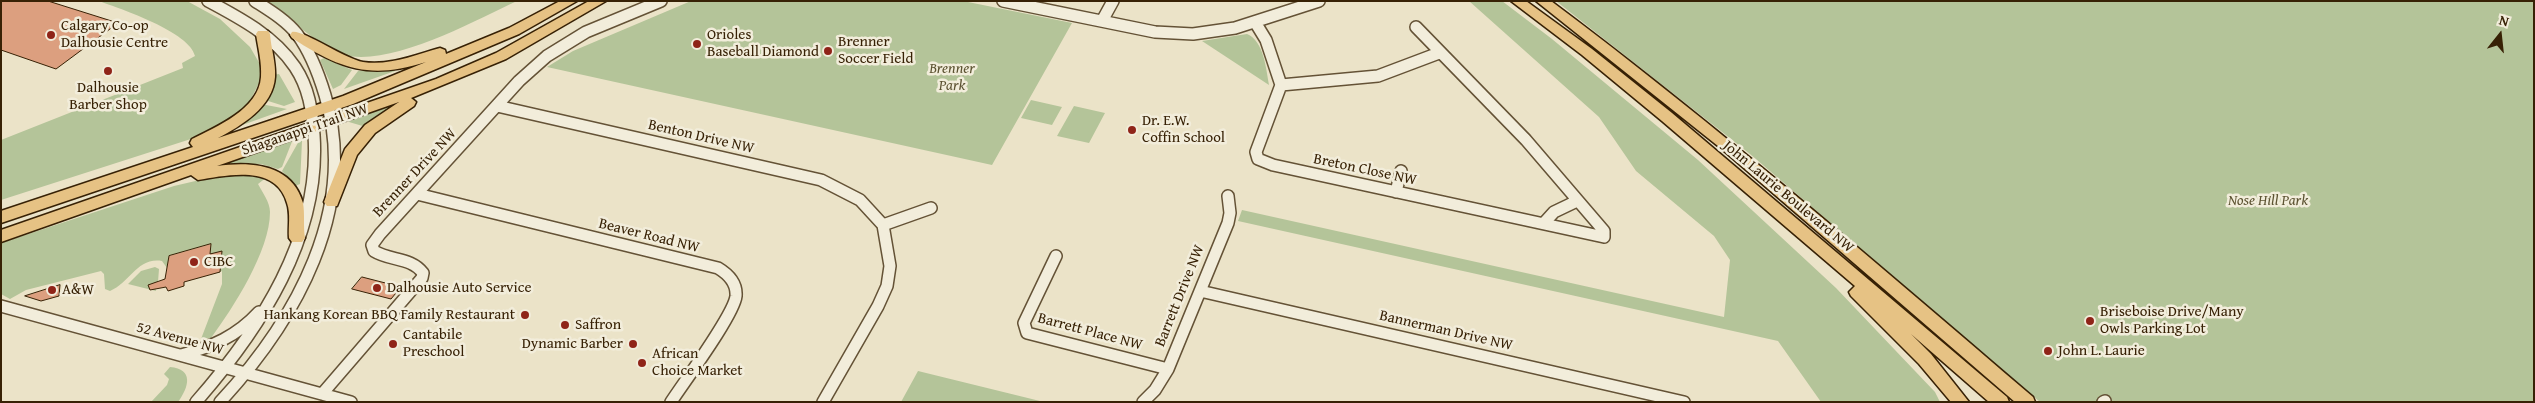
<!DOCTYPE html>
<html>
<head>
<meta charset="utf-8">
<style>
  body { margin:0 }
  #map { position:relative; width:2535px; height:403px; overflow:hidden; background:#ebe3c8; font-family:"Gentium Book Plus",serif }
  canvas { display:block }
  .frame { position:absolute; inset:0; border:2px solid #372105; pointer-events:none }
  .north { position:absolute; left:2475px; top:10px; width:50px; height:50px; -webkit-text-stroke:4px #f2eddb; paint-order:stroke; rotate:16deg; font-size:14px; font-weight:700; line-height:20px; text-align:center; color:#372105 }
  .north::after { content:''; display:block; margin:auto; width:18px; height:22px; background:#372105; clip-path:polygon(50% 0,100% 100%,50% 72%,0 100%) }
</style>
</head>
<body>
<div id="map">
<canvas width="2535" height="403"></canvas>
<div class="frame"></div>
<div class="north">N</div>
</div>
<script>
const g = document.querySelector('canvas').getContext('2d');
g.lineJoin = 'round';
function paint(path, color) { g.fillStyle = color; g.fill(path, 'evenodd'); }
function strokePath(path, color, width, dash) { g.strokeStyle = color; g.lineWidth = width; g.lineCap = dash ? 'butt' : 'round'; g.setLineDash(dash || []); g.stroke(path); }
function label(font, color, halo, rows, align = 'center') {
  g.font = font + ' "Gentium Book Plus",serif'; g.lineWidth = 5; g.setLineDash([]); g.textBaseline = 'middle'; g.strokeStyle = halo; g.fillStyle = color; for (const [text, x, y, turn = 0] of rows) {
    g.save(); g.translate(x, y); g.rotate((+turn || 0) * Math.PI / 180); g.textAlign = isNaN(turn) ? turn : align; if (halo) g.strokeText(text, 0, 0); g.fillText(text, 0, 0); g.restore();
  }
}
const green = new Path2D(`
  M99,1H187L220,19L250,47L261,66L260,81L249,103L235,117L194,138L1,200V140L183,68L182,63L195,56C190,32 121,9 99,1Z
  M266,1H517C474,21 391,67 344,55C323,50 287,15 266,1Z
  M691,1H963L1072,23L992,165L547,67L573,51Z
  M1469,1H1502L1552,39L1698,160L1836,288L1935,392L1940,402H1821L1778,341L1238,221L1242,210L1724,317L1730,260L1714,236L1636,171L1599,117Z
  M1556,1H2534V402H2040L1750,154Z
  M1247,34C1264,41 1266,69 1269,85L1202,41Z
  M324,58L352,70L341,85L333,89L320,60Z
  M395,68V71L344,89L358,71Z
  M279,74L295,102L284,106L265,100L273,75Z
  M404,100L366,127L349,122L348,119Z
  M1031,100L1062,107L1052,125L1021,118Z
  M261,104L287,109L234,128Z
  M1074,106L1105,113L1089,143L1057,136Z
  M293,139L282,167L278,169L261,164H227L228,161Z
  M299,141H302L300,184L295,186L282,171Z
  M234,172L267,177L258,184C262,192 270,202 270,212C270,251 233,308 211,338L201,339L222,284V271L220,272L210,254L211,244L169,256L167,268L162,261C137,257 130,283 110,291L105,289L104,274L101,271L26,290L10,299L1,294V243L174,186Z
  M155,267L159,269L158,282L155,283L156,291L128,284L141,271Z
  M170,367C194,369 189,387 178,402H151L167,385L169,379L164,374Z
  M918,371L1044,402H901Z`);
const building = new Path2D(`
  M1,1H48L118,23L56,69L1,50Z
  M211,244L210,254L222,251L220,272L184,282V286L168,291L166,287L150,290L148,285L165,279L169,256Z
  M362,277L401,287L391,299L352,289Z
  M60,285L59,296L41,301L25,296Z`);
const minor = new Path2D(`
  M1003,1L1155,32L1193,34L1235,28L1319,1
  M1102,21L1113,1
  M1255,22L1266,40L1281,85L1256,152L1258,159L1273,165L1604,237V231L1526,140L1416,27
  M1281,85L1378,76L1439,53
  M497,106L821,180L860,200L883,225L890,266L887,286L878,306L823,402
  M1396,192L1401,171
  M417,194L718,268C728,274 737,283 736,296C734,315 684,382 671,402
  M1544,223L1554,212L1577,201
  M883,225L931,208
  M1056,256L1024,323L1027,333L1168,369
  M1200,291L1684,402
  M1,306L351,402
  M181,355C212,347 237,336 259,312
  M322,394L422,278L423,273C411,257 390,261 374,251L372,245L380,234L519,81L547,56L586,32L661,1
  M196,402C260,329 321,237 314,135C312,110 309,88 295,67C274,36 240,18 208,1
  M220,402C296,320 359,209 325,95C319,75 309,50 297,34C286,20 269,10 255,1
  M1143,402L1155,390L1168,369L1228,223L1230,213L1228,196
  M2103,402L2105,401`);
const major = new Path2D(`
  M560,1H577L519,34L353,104L1,223V211L193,147L190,143L192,139C216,127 259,109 261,77C262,62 258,48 256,34L258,31H268L270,34C271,48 276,63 275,77C273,107 241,126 218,138L343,96L426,62C370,80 340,69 292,38L290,35L292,32C302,29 345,59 363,62C389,66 415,55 440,48L445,50L446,54L509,28Z
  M589,1H606L506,59L411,98L416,102L414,106L375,133L357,155L337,206H327L324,202L345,149L365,125L399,102L217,166C251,161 292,164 303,203C305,214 303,227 305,238L302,242H292L289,238C288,227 291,214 287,203C276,164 228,175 198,180L191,175L1,242V230L436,79L496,53Z
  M1511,1H1526L1592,49L1672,113L2007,397L2009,402H1989L1911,334L1931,354L1969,402H1951L1919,364L1851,296L1849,292L1855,286L1662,121L1582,55Z
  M1536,1H1551C1718,126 1875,262 2033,397L2035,402H2015L1723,150Z`);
const markers = [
  [51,35,5,"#8f2418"],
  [697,44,5,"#8f2418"],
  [828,51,5,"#8f2418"],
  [108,71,5,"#8f2418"],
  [1132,130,5,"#8f2418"],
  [194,262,5,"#8f2418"],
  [377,288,5,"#8f2418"],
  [52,290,5,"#8f2418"],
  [525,315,5,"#8f2418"],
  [2090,321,5,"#8f2418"],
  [565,325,5,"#8f2418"],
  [393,344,5,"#8f2418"],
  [633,344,5,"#8f2418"],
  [2048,351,5,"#8f2418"],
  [642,363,5,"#8f2418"]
];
const poiNames = [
  ["Calgary Co-op",61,26],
  ["Dalhousie Centre",61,43],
  ["Orioles",707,35],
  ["Baseball Diamond",707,52],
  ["Brenner",838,42],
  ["Soccer Field",838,59],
  ["Dalhousie",108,88,"center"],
  ["Barber Shop",108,105,"center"],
  ["Dr. E.W.",1142,121],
  ["Coffin School",1142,138],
  ["CIBC",204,262],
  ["Dalhousie Auto Service",387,288],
  ["A&W",62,290],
  ["Briseboise Drive/Many",2100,312],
  ["Owls Parking Lot",2100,329],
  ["Hankang Korean BBQ Family Restaurant",515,315,"right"],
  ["Saffron",575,325],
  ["Cantabile",403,335],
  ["Preschool",403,352],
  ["Dynamic Barber",623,344,"right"],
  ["John L. Laurie",2058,351],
  ["African",652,354],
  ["Choice Market",652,371]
];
const parkNames = [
  ["Brenner",952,69],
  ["Park",952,86],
  ["Nose Hill Park",2268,201]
];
const streetNames = [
  ["Shaganappi Trail NW",305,130,-19],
  ["Benton Drive NW",701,137,13],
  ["Breton Close NW",1365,170,12],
  ["Brenner Drive NW",415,173,-47],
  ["John Laurie Boulevard NW",1788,197,40],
  ["Beaver Road NW",649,236,14],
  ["Barrett Drive NW",1180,296,-68],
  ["Bannerman Drive NW",1446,331,13],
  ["Barrett Place NW",1090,332,15],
  ["52 Avenue NW",180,339,15]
];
paint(green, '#b4c499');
paint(building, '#dc9f7f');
strokePath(building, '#372105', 1);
strokePath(minor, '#645236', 14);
strokePath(major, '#372105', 3);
strokePath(minor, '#f2eddb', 11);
paint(major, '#e6c284');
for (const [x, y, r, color] of markers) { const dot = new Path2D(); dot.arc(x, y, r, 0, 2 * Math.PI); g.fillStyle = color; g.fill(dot); strokePath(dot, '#f2eddb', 2); }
label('15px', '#372105', '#f2eddb', poiNames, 'left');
label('italic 15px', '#5c5231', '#f2eddb', parkNames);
label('15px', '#372105', '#f2eddb', streetNames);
</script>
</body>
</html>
